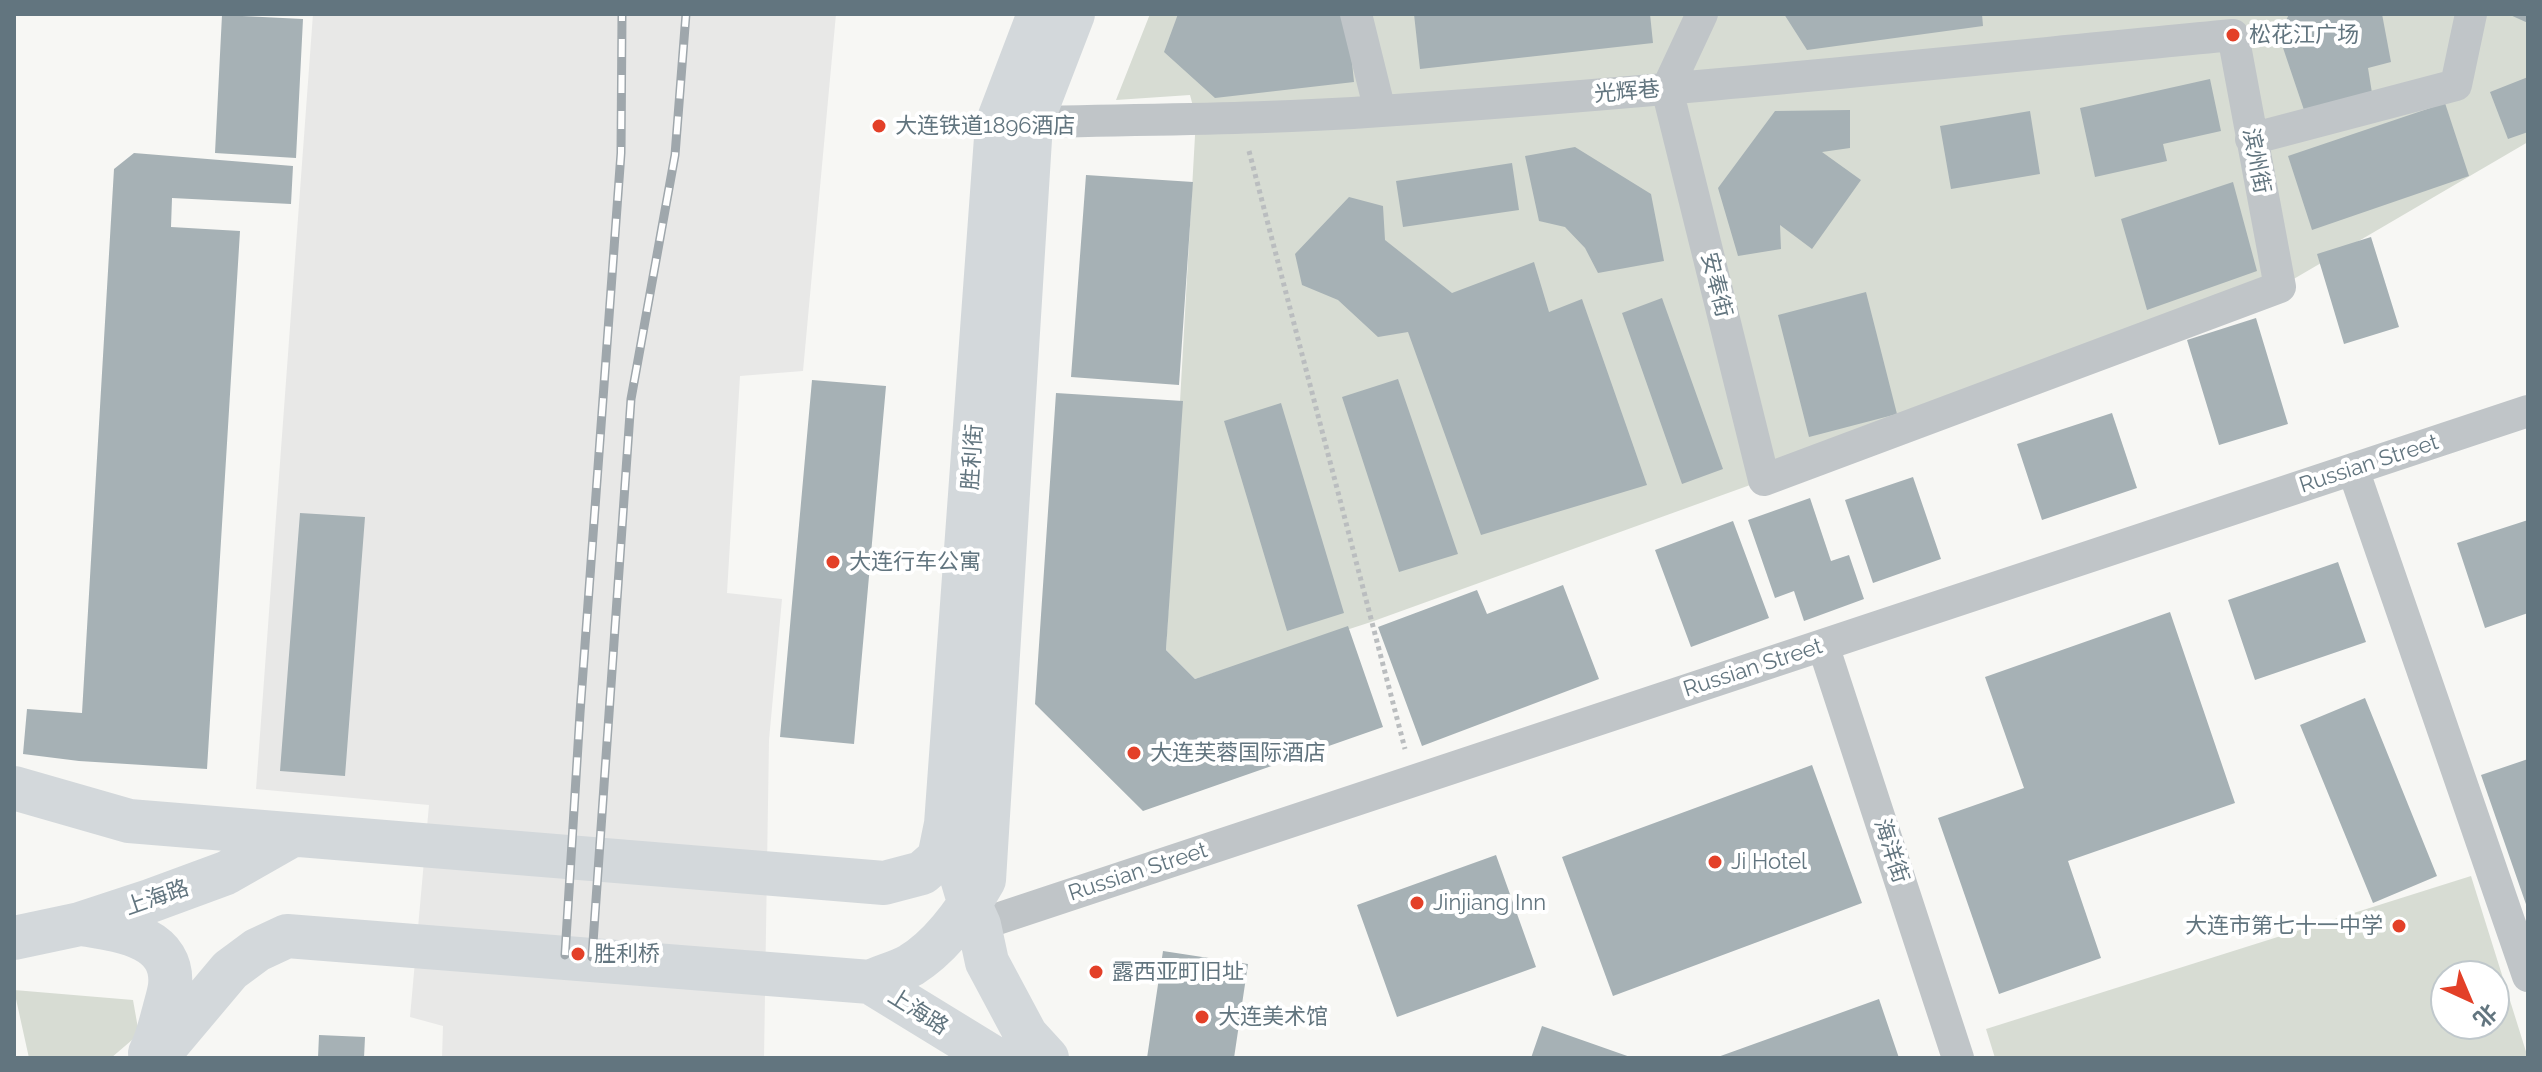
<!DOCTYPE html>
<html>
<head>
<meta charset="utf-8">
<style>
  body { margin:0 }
  #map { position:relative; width:2542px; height:1072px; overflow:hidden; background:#f7f7f4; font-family:Raleway,"Noto Sans SC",sans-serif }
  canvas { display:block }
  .frame { position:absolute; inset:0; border:16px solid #62757f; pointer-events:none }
  .north { position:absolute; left:2430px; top:960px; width:80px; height:80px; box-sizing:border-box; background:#fff; border:2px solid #c0c8cc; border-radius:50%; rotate:136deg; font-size:22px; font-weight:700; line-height:32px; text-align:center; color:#62757f }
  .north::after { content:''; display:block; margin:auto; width:28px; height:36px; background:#e34028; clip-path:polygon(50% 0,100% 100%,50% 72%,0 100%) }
</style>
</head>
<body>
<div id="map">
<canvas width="2542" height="1072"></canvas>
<div class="frame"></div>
<div class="north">北</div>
</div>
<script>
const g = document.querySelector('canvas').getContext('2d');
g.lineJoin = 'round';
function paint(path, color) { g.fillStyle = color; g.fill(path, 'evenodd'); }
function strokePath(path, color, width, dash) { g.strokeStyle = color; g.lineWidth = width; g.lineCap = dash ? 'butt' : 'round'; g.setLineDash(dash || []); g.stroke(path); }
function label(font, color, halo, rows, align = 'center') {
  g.font = font + ' Raleway,"Noto Sans SC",sans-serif'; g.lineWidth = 8; g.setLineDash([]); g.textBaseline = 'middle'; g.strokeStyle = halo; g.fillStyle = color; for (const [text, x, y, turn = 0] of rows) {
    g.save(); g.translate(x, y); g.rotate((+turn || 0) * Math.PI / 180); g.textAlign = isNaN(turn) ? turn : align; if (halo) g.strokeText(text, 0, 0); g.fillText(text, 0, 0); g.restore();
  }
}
const built = new Path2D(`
  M313,14H836L803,371L740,376L727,593L782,599L769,740L764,1058H442L443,1026L410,1017L429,805L256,789Z`);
const green = new Path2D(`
  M1150,14H2528V142L2280,287L1764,480L1371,622L1195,679L1166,650L1196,118L1190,95L1116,100Z
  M2471,876L2528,1058H1995L1986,1029ZM2446,976H2494V1024H2446Z
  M14,990L133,1000L139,1034L111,1058H29Z`);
const building = new Path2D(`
  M1178,14H1347L1354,82L1215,98L1164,52Z
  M1414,14H1650L1653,43L1420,69Z
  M1784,14H1982L1983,26L1807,50Z
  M2289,14H2382L2391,62L2368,68L2372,93L2304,110L2279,36Z
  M2508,14H2528V23Z
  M222,15L303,19L296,158L215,153Z
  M2528,77V132L2508,139L2490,92Z
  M2210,79L2221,131L2163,144L2167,161L2095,177L2080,108Z
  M2445,103L2469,176L2312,230L2288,156Z
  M1850,110V148L1822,152L1861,180L1812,249L1780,225L1781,249L1738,256L1718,188L1775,111Z
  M2030,111L2040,174L1951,189L1940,126Z
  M1575,147L1651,194L1664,261L1598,273L1585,248L1565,227L1539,221L1525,156Z
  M134,153L293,166L291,204L172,198L171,227L240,231L207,769L79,761L23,754L27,709L82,713L114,169Z
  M1512,163L1519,210L1403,227L1396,181Z
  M1086,175L1193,182L1179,385L1071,377Z
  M2233,182L2257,271L2147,310L2121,219Z
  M1349,197L1383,206L1385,240L1452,293L1534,262L1549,312L1582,299L1647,485L1481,535L1408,332L1378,337L1338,300L1302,285L1295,254Z
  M2371,237L2399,327L2344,344L2317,254Z
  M1866,292L1897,414L1809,437L1778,315Z
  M1662,298L1723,469L1682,484L1622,313Z
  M2256,318L2288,424L2219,445L2187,340Z
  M1398,379L1458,554L1399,572L1342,397Z
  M812,380L886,386L854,744L780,737Z
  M1056,393L1183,401L1166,650L1195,679L1348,626L1383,727L1143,811L1035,704Z
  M1281,403L1344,613L1287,631L1224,421Z
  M2112,413L2137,488L2042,520L2017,444Z
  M1913,477L1941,559L1873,583L1845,500Z
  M1810,498L1831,561L1849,555L1864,599L1804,621L1794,591L1775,598L1748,520Z
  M300,513L365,517L345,776L280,771Z
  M2528,520V613L2485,628L2457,543Z
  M1733,521L1769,618L1691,647L1655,550Z
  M2338,562L2366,642L2255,680L2228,600Z
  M1563,585L1599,679L1422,746L1378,627L1477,590L1487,614Z
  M2170,612L2235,803L2068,861L2101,958L1999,994L1938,818L2024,788L1985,677Z
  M2365,698L2437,876L2373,903L2300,725Z
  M2528,759V910L2481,775Z
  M1812,765L1862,903L1613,996L1562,857Z
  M1496,855L1536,967L1397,1017L1357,905Z
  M1163,951L1248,964L1234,1058H1147Z
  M1879,999L1899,1058H1715Z
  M1542,1026L1633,1058H1531Z
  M319,1035L365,1037L364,1058H318Z`);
const path = new Path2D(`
  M1249,151L1405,749`);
const street = new Path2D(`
  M1356,14L1380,111
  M1702,14L1667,89L1764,480L2280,287L2233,35
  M1012,123C1135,119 1258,120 1381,111C1666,92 1949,62 2233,35
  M2251,139L2456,85L2471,14
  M2353,469L2528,976
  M1823,645L1958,1058
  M979,925L2528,411`);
const secondary = new Path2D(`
  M1039,14L997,124L946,824L970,905L979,925L987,962L1026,1035L1047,1058
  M14,788L129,821L884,883L922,873L939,858L946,824
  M82,924C118,930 175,936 170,986C169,994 166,1003 164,1011C160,1025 157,1040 150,1053
  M14,938L80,924L150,901L226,873L291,836
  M870,982C883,976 899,972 911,965C943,945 966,912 984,880L1031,123L1073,14
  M156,1058L230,970L257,950L287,936L870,982L994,1058`);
const rail = new Path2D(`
  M565,955L580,713L621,153L622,14
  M592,957L631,399L675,155L686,14`);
const markers = [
  [2233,35,8,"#e34028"],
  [879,126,8,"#e34028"],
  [833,562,8,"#e34028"],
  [1134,753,8,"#e34028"],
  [1715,862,8,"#e34028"],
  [1417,903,8,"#e34028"],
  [2399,926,8,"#e34028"],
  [578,954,8,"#e34028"],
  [1096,972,8,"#e34028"],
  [1202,1017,8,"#e34028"]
];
const poiNames = [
  ["松花江广场",2249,35],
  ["大连铁道1896酒店",895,126],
  ["大连行车公寓",849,562],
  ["大连芙蓉国际酒店",1150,753],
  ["Ji Hotel",1731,862],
  ["Jinjiang Inn",1433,903],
  ["大连市第七十一中学",2383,926,"right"],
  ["胜利桥",594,954],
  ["露西亚町旧址",1112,972],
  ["大连美术馆",1218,1017]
];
const streetNames = [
  ["光辉巷",1627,92,-5],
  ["滨州街",2256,161,79],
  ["安奉街",1716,285,76],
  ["胜利街",973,457,-86],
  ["Russian Street",2369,464,-18],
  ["Russian Street",1753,668,-18],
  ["海洋街",1891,851,72],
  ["Russian Street",1138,872,-18],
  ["上海路",157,898,-19],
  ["上海路",918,1012,32]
];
paint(built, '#e8e8e7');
paint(green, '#d7dcd3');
paint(building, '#a6b1b5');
strokePath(path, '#babdbf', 5, [4, 4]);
strokePath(street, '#c0c5c8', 32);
strokePath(secondary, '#d3d8db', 44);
strokePath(rail, '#9fa7ac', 9);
strokePath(rail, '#fff', 6, [18]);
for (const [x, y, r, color] of markers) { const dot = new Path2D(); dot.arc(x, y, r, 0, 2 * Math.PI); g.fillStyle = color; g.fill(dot); strokePath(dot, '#fff', 3); }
label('22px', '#62757f', '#fff', poiNames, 'left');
label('22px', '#62757f', '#fff', streetNames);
</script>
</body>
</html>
